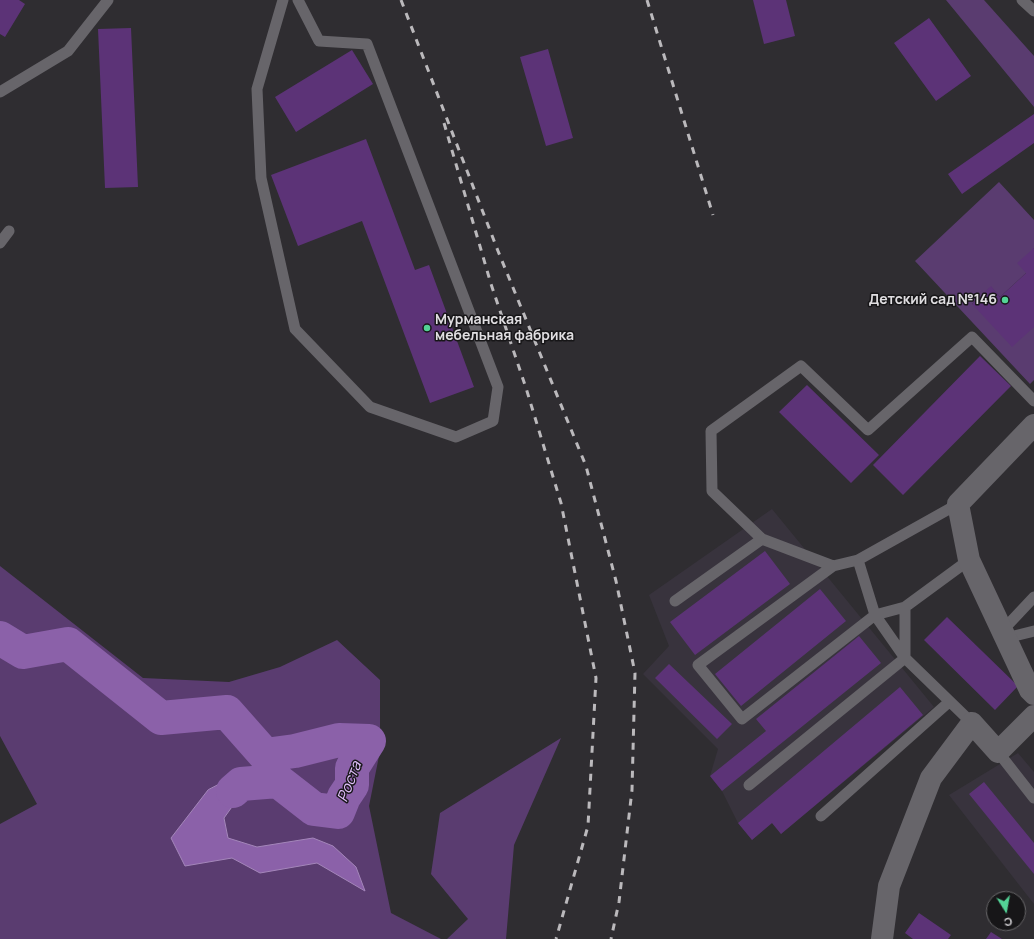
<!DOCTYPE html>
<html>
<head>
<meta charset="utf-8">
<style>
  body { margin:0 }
  #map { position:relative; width:1034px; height:939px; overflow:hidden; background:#2f2d31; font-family:Manrope,sans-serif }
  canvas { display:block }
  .north { position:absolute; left:986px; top:891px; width:40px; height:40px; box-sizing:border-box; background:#171618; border:1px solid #676668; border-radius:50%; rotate:169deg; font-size:11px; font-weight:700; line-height:16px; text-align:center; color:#e0dee1 }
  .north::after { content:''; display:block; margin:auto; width:14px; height:18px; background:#53d396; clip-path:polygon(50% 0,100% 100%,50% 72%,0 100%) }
</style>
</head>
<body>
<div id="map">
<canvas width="1034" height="939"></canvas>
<div class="north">С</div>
</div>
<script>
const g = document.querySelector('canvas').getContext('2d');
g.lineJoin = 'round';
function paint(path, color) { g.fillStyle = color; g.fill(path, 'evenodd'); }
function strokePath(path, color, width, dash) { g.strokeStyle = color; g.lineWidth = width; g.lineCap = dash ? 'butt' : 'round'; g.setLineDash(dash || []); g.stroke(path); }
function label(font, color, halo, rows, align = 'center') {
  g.font = font + ' Manrope,sans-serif'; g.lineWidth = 3; g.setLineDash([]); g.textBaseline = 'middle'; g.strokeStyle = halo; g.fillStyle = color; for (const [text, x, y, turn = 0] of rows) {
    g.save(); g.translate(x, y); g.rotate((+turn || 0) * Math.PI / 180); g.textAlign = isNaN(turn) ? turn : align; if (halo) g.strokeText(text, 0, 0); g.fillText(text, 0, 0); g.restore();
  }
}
const built = new Path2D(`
  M772,509L934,707L781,834L772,823L752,840L738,823L722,791L710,776L718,749L643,674L669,646L649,595Z
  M1018,753L1034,772V904L949,795Z`);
const green = new Path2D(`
  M946,0H984L1034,56V107Z
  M999,182L1034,220V248L1026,273L1000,297L991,287L972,304L1034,327V380L1030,384L915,261Z
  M0,566L143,678L229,682L280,667L337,640L380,680V751L369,806L391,913L441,939H0V824L37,804L0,736Z
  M561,738L514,845L506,939H447L468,919L431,874L440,813Z`);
const water = new Path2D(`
  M245,771L278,781L239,797L224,818L228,838L257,847L313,838L333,846L356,867L365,891L317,863L260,873L232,858L185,866L171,838L208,790Z`);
const river = new Path2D(`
  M0,638L23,652L68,644L161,718L227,712L265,755L295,751L339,740L369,741L352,768V785L344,797L338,812L314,809L278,781L241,784L233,791`);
const building = new Path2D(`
  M0,0H19L25,4L5,37L0,34Z
  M753,0H786L795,36L764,44Z
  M929,18L971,76L936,101L894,43Z
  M131,28L138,187L105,188L98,29Z
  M548,49L573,138L546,146L520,57Z
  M352,50L373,84L296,132L275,97Z
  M1034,114V143L962,194L948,174Z
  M366,139L415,270L429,265L474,387L430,403L362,221L298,246L271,175Z
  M1034,248V327L1012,347L972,304L991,286L1000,297L1026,273L1017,263Z
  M980,356L1011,386L903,495L873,465Z
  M807,385L879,455L851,483L779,412Z
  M765,551L790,584L695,655L670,622Z
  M820,589L846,621L741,706L715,674Z
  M947,617L1018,686L995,710L924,640Z
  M859,636L881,663L722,791L710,776L766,731L756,719Z
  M669,664L732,724L717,739L655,678Z
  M900,687L923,715L781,834L772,823L752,840L738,823Z
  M984,782L1034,843V874L969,794Z
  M919,913L951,935L948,939H913L905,933Z
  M991,932L1002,939H986Z`);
const service = new Path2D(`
  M283,0L257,89L261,178L295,329L370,407L456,437L493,421L498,387L367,44L319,41L298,0
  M1022,0L1034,11
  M0,92L68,51L108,0
  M0,243L9,231
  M958,504L858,560L875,615L905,658L972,723
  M762,539L712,491L711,431L801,366L868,430L972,337L1034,401
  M858,560L833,566L698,665L742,719L875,615L905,607
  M675,601L762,539L833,566
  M1003,630L1034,597
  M1006,638L1034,631
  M998,752L1034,798
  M749,785L905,658V607L969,560
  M821,816L949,702`);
const minor = new Path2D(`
  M1034,425L958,504L969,560L1030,690L1034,694
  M882,939L889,886L931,778L972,723L998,752L1034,716`);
const rail = new Path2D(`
  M401,0L498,251L586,466L616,581L635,673L632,790L619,902L611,939
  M647,0L713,215
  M444,123L491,284L526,388L561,503L596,678L588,826L556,939`);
const markers = [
  [1005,300,4,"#53d396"],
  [427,328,4,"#53d396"]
];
const poiNames = [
  ["Детский сад №146",997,300],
  ["Мурманская",435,320,"left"],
  ["мебельная фабрика",435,336,"left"]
];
const waterNames = [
  ["Роста",350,782,-69]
];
paint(built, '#38333d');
paint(green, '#5a3c70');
paint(water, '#8b61a9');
strokePath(water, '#a486ba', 1);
strokePath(river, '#8b61a9', 34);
paint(building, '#5c3377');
strokePath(service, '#67656a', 11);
strokePath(minor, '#67656a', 22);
strokePath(rail, '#bbb9bc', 3, [7, 7]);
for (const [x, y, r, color] of markers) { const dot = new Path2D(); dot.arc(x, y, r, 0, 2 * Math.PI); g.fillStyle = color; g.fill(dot); strokePath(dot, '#171618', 1.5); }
label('bold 14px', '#e0dee1', '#171618', poiNames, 'right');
label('italic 15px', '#e2c1fc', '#171618', waterNames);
</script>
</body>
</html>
